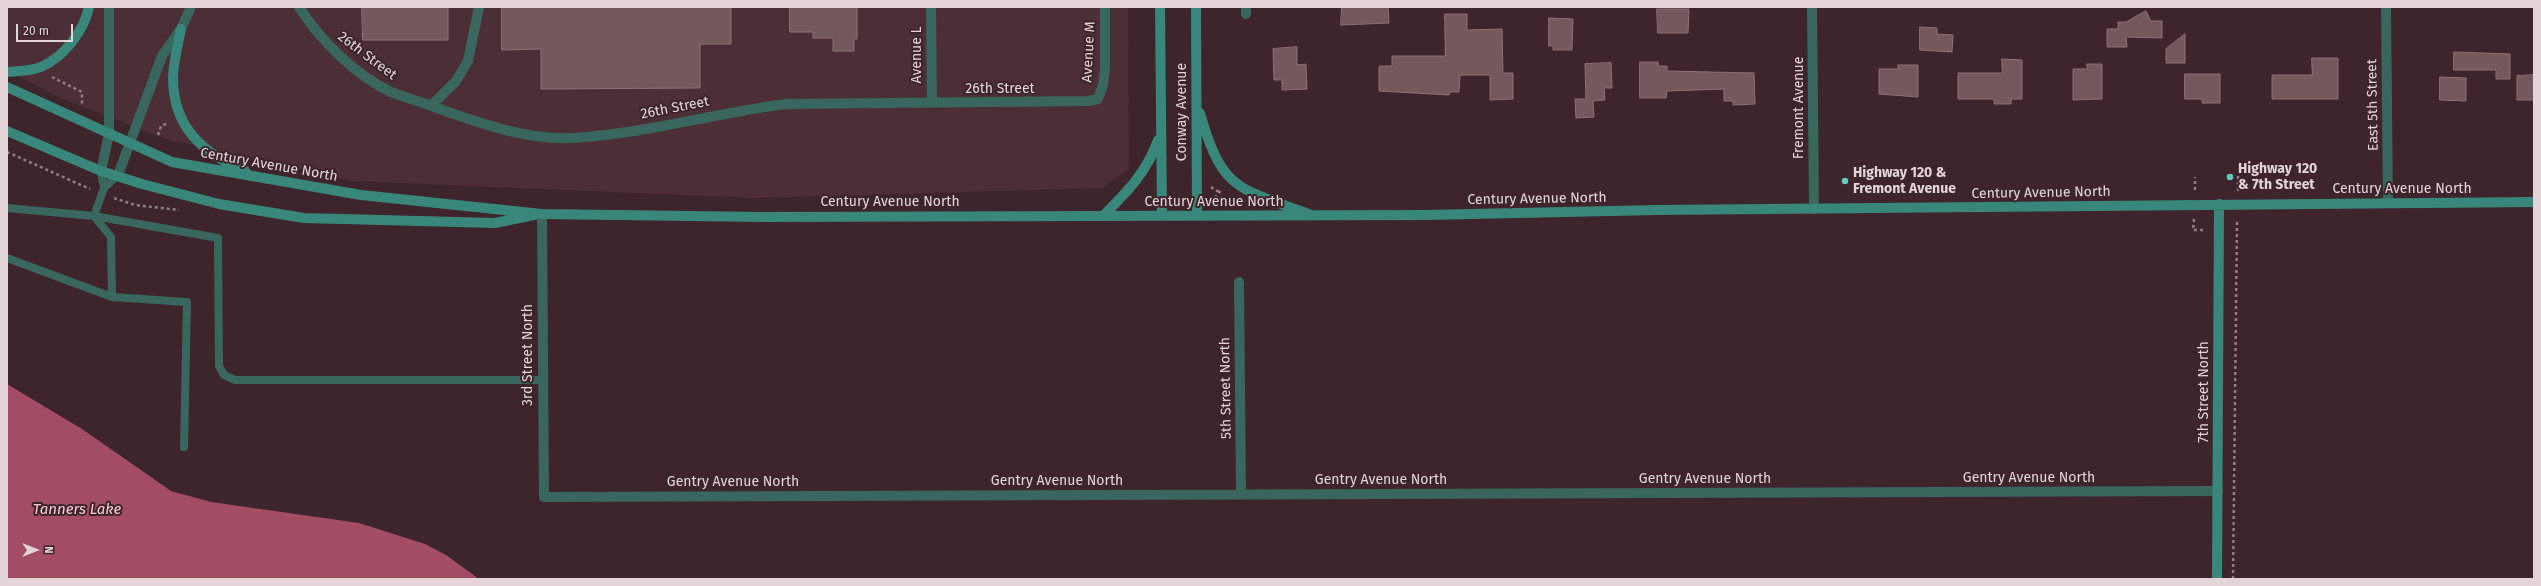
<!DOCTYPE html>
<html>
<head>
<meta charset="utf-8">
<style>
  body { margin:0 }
  #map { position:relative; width:2541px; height:586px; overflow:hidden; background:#3d252b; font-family:"Fira Sans",sans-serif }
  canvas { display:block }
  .frame { position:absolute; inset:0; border:8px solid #e4d4d7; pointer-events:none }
  .north { position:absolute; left:16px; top:530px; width:40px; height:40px; -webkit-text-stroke:3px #3d252b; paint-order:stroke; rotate:90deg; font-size:11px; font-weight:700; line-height:16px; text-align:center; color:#e4d4d7 }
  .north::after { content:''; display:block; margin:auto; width:14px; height:18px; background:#e4d4d7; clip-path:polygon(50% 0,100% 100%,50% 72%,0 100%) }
  .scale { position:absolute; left:16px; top:24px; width:57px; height:18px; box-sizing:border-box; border:2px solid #e4d4d7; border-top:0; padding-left:5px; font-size:12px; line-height:14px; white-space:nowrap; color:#e4d4d7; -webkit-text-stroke:3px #3d252b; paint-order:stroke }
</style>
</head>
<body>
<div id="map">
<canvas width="2541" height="586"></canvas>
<div class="frame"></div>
<div class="north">N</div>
<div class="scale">20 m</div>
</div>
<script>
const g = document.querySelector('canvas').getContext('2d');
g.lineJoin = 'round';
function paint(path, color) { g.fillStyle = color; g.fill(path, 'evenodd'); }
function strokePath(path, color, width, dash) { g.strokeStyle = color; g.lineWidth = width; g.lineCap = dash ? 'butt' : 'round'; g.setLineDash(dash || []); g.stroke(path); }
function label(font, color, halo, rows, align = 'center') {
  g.font = font + ' "Fira Sans",sans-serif'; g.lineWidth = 4; g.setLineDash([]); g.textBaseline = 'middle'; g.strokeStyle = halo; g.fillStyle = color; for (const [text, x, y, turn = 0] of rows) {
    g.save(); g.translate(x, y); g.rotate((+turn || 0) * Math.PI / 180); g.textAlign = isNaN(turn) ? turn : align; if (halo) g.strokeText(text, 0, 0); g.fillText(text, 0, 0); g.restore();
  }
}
const built = new Path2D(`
  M7,7H1128L1129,169L1103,188L756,198L353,181L166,139L60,98L7,70Z`);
const water = new Path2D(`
  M7,384L82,429L171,491L211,502L359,523L425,544L446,555L479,579H7Z`);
const building = new Path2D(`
  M362,7H448V40H363Z
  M502,7H731V44H700V88L541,89V49L502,50Z
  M790,7H857V39H854V51H833V38H813V32H790Z
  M1342,7H1388L1389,23L1341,25Z
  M1657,9H1689L1688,33H1658Z
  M2146,11L2151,21H2162V38L2126,37L2127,47H2107V29H2118V22H2126Z
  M1445,14H1467V30L1502,29L1503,73H1513V99L1490,100V75H1460L1459,92H1450L1449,95L1379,91V66H1392V56H1445Z
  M1549,18L1573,19L1572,50H1553V46H1549Z
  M1920,27L1937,28V34L1953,35L1952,52L1920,50Z
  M2185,34V63H2166V49Z
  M1297,47V65L1306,64L1307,89L1282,90V80H1274L1273,49Z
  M2454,52L2510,54V79H2496V70H2454Z
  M2312,58H2338V99H2272V75H2312Z
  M2002,59L2022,60V99H2011V104H1994V99H1958V73H2002Z
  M1640,62H1658V66H1667V71L1754,73L1755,104L1733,105V101H1724V89L1667,91L1666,98H1640Z
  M1611,63L1612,88H1604L1605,100L1593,101L1594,117L1576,118L1575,99H1586L1585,64Z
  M2087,64H2102V99L2073,100V69H2087Z
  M1898,65H1918V97L1879,94V69H1898Z
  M2185,74H2220V103H2202V99H2185Z
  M2534,75V100H2517V76Z
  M2440,77L2466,78V101L2440,100Z`);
const path = new Path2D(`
  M52,77L82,92V104
  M158,135L161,126L168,123
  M7,152L90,189
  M1211,187L1219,192
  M2195,190V177
  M2238,191V176
  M114,198L135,205L179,210
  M1215,198L1222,189
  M2194,219L2193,230H2206
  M2233,579L2237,220`);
const lane = new Path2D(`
  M101,171L104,188L118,175
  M7,208L94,216L104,188
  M94,216L218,238L219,366L224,375L235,380H542
  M94,216L111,237L112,297L187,302L184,447
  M7,258L112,297`);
const street = new Path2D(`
  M299,7C320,40 355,75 391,92C406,98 422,102 437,108C479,123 526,140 572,138C644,134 715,113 786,104L1089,101L1098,99L1103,85L1105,69V7
  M931,7L932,102
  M1246,7V14
  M1812,7L1814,209
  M2386,7L2388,203
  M431,106L456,81L468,61L479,7
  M101,171L109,134V7
  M118,175L162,56L181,29L191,7
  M542,214L544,497L2218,491
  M1239,282L1241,494`);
const secondary = new Path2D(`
  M1160,7L1162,216
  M1196,7L1197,216
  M181,29C178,45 173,62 173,78C173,127 203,154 245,171
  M7,72C17,71 32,71 41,67C64,57 84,31 89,7
  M7,87L172,162L361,195L542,214L764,217L1426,215L1656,210L2534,202
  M1200,113C1222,191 1238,188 1309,214
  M7,131L101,171L142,184L219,204L304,218L495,223L534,215
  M1104,215C1127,192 1147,172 1158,140
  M2217,579L2219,204`);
const markers = [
  [2230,177,4,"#5ccebb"],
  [1845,181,4,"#5ccebb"]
];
const streetNames = [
  ["Avenue M",1089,52,-87],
  ["Avenue L",917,55,-90],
  ["26th Street",367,56,37],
  ["26th Street",1000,89],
  ["East 5th Street",2373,105,-91],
  ["26th Street",675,108,-11],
  ["Fremont Avenue",1799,108,-90],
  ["Conway Avenue",1182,112,-90],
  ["Century Avenue North",269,165,10],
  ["Century Avenue North",2402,189],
  ["Century Avenue North",2041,193,-1],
  ["Century Avenue North",1537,199,-1],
  ["Century Avenue North",890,202],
  ["Century Avenue North",1214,202],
  ["3rd Street North",528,355,-90],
  ["5th Street North",1226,388,-91],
  ["7th Street North",2204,392,-90],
  ["Gentry Avenue North",2029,478],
  ["Gentry Avenue North",1705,479],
  ["Gentry Avenue North",1381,480],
  ["Gentry Avenue North",1057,481],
  ["Gentry Avenue North",733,482]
];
const poiNames = [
  ["Highway 120",2238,169],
  ["& 7th Street",2238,185],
  ["Highway 120 &",1853,173],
  ["Fremont Avenue",1853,189]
];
const waterNames = [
  ["Tanners Lake",77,510]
];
paint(built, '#4c2e36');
paint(water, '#a34c66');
paint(building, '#73585e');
strokePath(building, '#8d7177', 1);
strokePath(path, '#927e82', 2.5, [3, 3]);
strokePath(lane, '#39675e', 8);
strokePath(street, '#39675e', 10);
strokePath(secondary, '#38877a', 10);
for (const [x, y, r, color] of markers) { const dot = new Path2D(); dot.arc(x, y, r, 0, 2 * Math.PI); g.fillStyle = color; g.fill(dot); strokePath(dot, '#3d252b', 1.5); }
label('14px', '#e4d4d7', '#3d252b', streetNames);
label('bold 14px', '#e4d4d7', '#3d252b', poiNames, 'left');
label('italic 15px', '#fdcad6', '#3d252b', waterNames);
</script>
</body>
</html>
